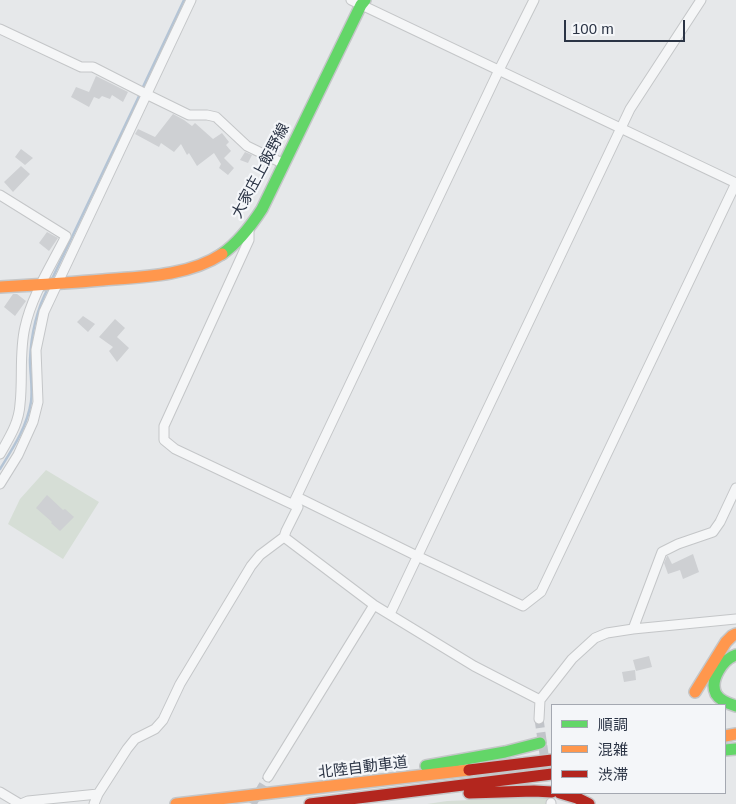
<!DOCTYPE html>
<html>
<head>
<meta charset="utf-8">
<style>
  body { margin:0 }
  #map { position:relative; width:736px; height:804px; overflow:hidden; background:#e6e8ea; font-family:Helvetica,"Noto Sans JP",sans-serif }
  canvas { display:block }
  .legend { position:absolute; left:551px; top:704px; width:175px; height:90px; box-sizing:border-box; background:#f4f6f9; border:1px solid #a4a8b1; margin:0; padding:6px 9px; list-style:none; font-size:15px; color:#2b3445 }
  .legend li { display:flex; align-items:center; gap:10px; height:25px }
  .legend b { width:25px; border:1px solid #a4a8b1 }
  .scale { position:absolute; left:564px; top:20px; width:121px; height:22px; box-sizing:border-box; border:2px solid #2b3445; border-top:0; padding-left:6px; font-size:15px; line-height:18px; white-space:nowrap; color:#2b3445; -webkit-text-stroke:4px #f4f6f9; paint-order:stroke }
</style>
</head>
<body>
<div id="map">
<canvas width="736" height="804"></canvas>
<ul class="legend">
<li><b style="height:6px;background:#63d668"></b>順調</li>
<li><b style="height:6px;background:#ff974d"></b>混雑</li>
<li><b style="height:6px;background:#b3261e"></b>渋滞</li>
</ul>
<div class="scale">100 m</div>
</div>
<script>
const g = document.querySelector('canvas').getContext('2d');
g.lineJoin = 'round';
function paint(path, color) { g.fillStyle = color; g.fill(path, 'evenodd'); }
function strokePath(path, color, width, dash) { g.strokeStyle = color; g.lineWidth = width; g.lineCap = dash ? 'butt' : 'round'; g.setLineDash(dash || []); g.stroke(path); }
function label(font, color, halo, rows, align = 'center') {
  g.font = font + ' Helvetica,"Noto Sans JP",sans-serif'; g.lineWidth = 4.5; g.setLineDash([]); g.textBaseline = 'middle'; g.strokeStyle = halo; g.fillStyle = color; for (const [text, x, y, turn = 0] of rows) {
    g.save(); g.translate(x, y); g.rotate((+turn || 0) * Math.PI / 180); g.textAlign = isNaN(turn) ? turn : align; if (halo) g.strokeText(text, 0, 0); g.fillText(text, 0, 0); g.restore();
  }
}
const green = new Path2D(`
  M46,470L99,502L63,559L8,524L20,499Z
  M547,797L548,804H427L447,801Z`);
const stream = new Path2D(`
  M142,89L184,0
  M51,281L140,94
  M0,469C13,448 27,427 31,402C33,388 30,374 30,360C31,336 37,309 48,288`);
const building = new Path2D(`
  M96,76L128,92L123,102L112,95L110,99L102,96L99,99L94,97L89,107L71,97L76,87L89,92Z
  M173,114L184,120L192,126L195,123L213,139L222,133L229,142L226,145L231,151L224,158L234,168L228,175L219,168L221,164L214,153L197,166L189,153L187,155L181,144L174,152L161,143L159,147L135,134L138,129L155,137Z
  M21,149L33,158L25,165L15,157Z
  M245,152L252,155L248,163L240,160Z
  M21,166L30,174L13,192L4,182Z
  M47,232L58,238L49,251L39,243Z
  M13,294H17L26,301L15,316L4,307Z
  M83,316L95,324L88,332L77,322Z
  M115,319L125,328L117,337L129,348L117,362L109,351L113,347L99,337Z
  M47,495L63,510L65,509L74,517L60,531L51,523L52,522L36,508Z
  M693,554L699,572L683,579L680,570L668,574L664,563L667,556H668L672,564Z
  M649,656L652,667L636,671L633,660Z
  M635,670L636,680L624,682L622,672Z`);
const streetTunnel = new Path2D(`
  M539,719L550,796
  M252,804L268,777`);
const street = new Path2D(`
  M351,0L736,183
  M0,29L81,67H93L146,94L189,115H207L216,117L247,146L284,164
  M0,195L66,236C51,266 32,295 25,327C19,352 23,379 20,404C19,423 9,438 0,454
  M0,484L18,455L33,422L38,402L36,350L44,312L191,0
  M297,497L417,556L523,606L541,592L736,183
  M294,502L499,70L534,0
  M284,537L374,605L474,666L540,700
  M390,614L630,109L701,0
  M633,629L662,552L678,544L713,532L720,522L736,488
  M539,719L540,700L572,659L595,638L607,633L633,629L736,619
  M268,777L374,605
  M0,792L20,804
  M551,803V804
  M21,804L28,801L98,794
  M94,804L98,794L127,749L135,739L155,729L163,720L180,684L251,566L260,555L284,537L286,531L298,507L175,449L164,440V426L249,240V228`);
const fast = new Path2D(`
  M222,254C239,242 251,226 262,209L361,5L365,0
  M736,655C723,659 709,680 716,694C720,701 729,704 736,706
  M725,750L736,749
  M426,766L505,752L540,743`);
const slow = new Path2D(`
  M0,287C35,285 69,283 103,280C142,277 189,276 222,254
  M695,692L726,642L732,636L736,634
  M725,736L736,734
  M176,804L469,770`);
const jam = new Path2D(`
  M469,770L552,760
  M469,793L534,791L552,792
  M560,793L577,798L589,804
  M310,804L552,774`);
const streetNames = [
  ["大家庄上飯野線",261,171,-62],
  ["北陸自動車道",363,768,-7]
];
paint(green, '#d6ded6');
strokePath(stream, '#b4c4d5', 2.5);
paint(building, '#ced0d3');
strokePath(streetTunnel, '#c1c4c9', 9, [9, 4.5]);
strokePath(street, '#c4c6c8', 11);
strokePath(fast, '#c4c6c8', 14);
strokePath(slow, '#c4c6c8', 14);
strokePath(jam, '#c4c6c8', 14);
strokePath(street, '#f5f6f7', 9);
strokePath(fast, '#63d668', 11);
strokePath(slow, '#ff974d', 11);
strokePath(jam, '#b3261e', 11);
label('15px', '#2b3445', '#f4f6f9', streetNames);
</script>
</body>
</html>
